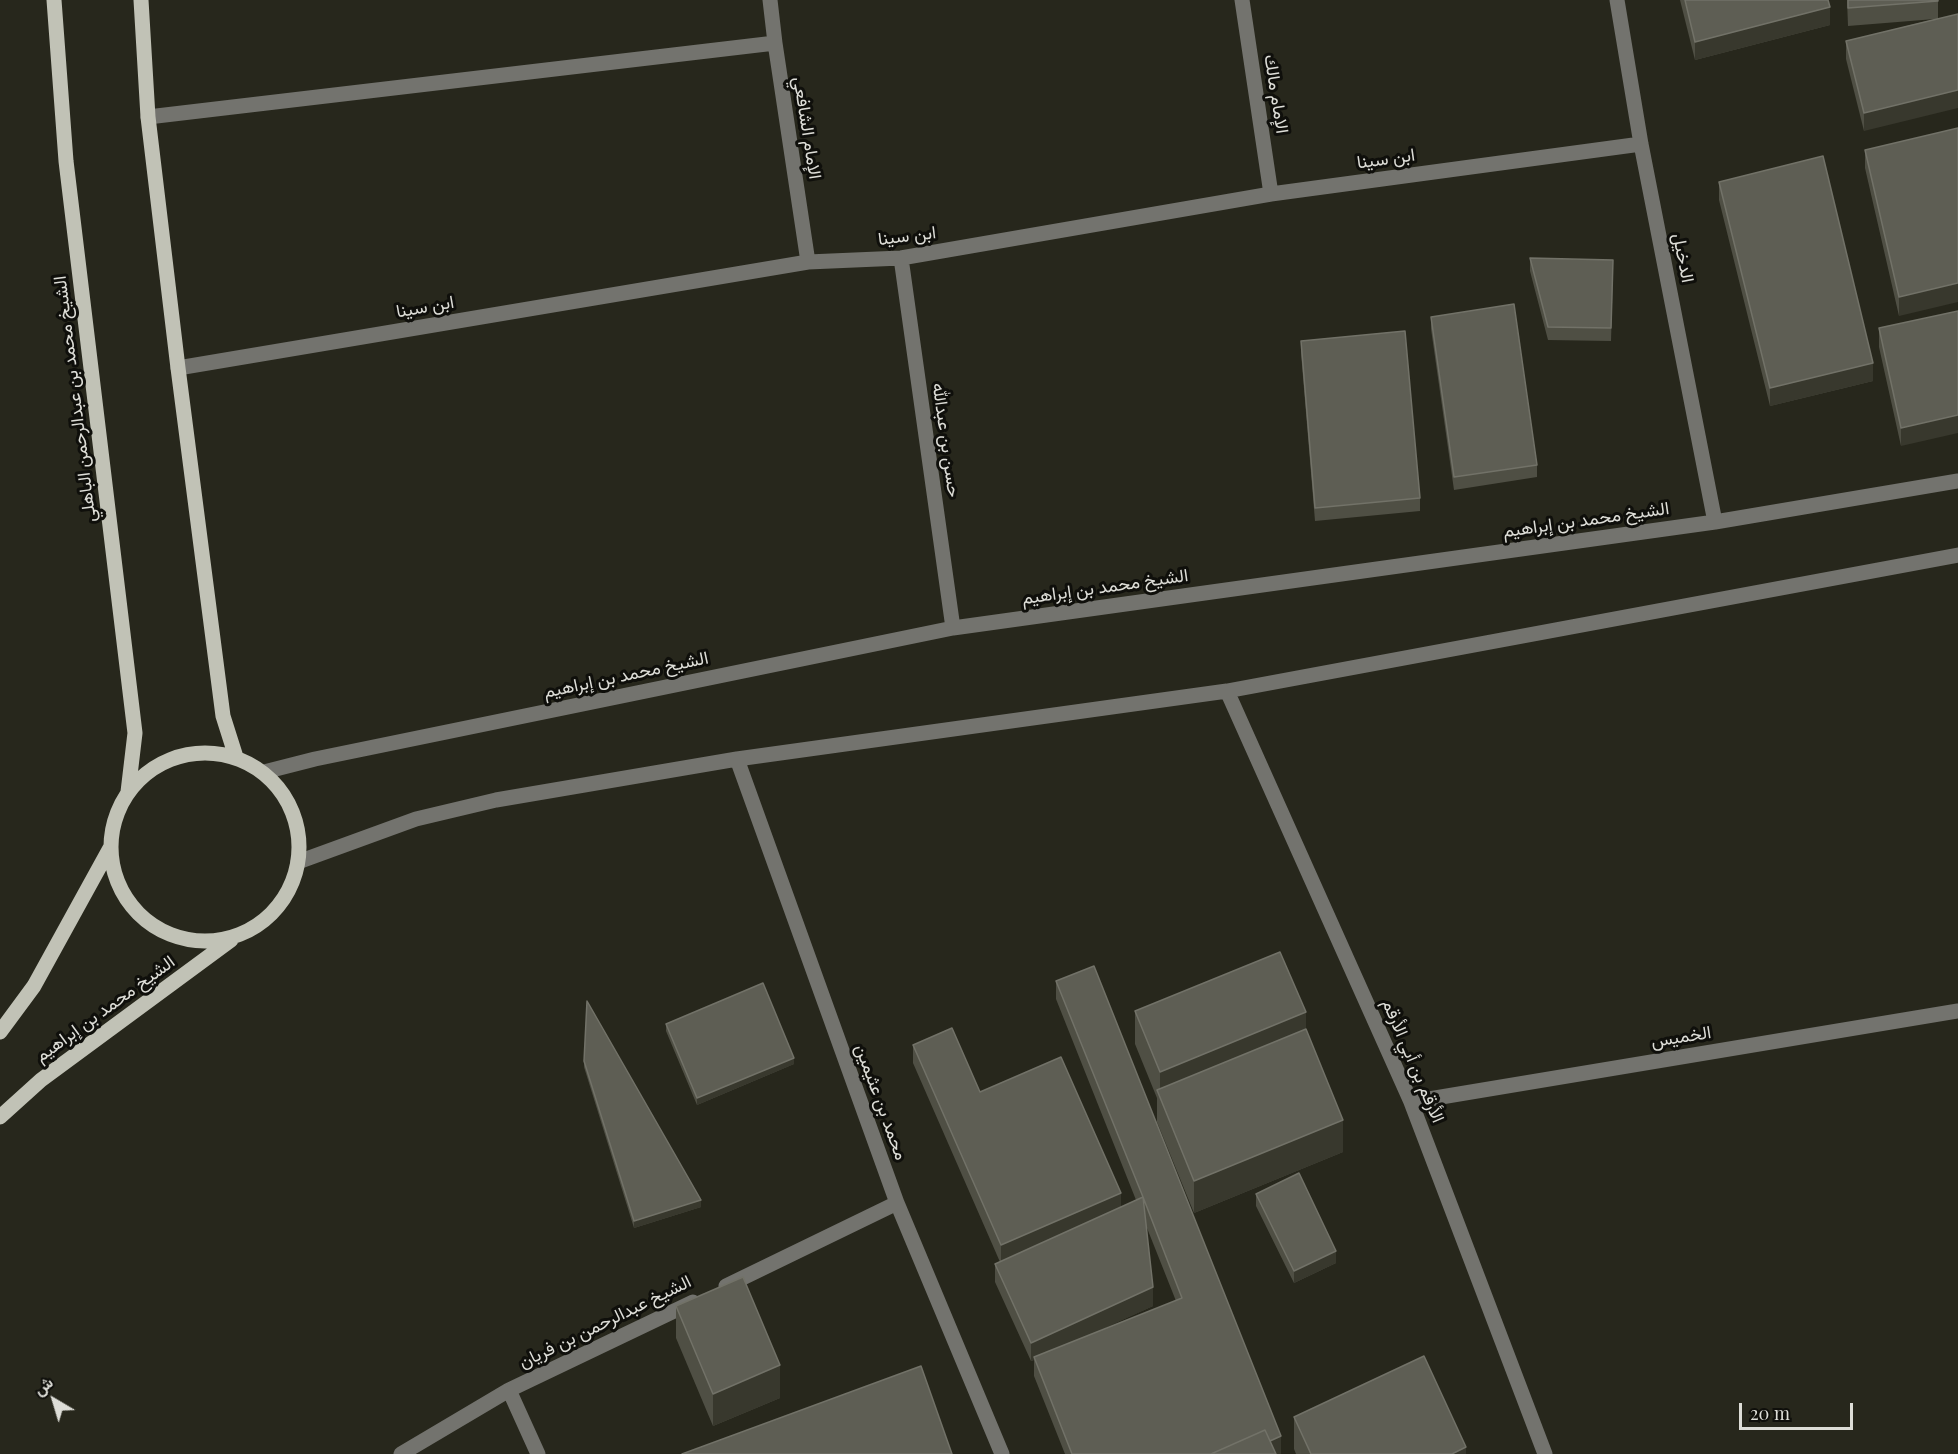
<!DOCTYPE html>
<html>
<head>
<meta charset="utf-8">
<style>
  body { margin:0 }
  #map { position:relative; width:1958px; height:1454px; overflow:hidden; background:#27271c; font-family:"Playfair Display",Vazirmatn,serif }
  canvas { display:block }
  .north { position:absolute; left:24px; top:1370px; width:60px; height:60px; -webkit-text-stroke:4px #0f0f0b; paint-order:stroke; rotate:322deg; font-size:16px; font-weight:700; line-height:24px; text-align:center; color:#ddddd7 }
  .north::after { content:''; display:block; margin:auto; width:21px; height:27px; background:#ddddd7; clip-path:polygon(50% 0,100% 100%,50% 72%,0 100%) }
  .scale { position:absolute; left:1739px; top:1403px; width:114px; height:27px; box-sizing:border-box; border:3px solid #ddddd7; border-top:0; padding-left:8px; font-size:18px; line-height:21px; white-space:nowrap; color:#ddddd7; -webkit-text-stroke:4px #0f0f0b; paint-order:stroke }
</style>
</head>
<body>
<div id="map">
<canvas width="1958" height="1454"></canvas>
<div class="north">ش</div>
<div class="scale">20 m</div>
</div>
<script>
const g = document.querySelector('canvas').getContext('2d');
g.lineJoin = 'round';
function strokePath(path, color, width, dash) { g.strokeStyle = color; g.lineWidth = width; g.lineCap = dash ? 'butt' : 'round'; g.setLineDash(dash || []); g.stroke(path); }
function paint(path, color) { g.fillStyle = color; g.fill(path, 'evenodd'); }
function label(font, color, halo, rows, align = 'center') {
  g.font = font + ' "Playfair Display",Vazirmatn,serif'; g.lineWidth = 6; g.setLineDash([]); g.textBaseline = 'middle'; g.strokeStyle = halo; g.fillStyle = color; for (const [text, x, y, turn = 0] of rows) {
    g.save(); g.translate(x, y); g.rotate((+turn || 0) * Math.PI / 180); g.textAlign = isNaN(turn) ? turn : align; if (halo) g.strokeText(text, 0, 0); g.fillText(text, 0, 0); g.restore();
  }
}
const minor = new Path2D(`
  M770,0L775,43L808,262
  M1242,0L1271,194
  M1617,0L1641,144L1715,522
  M148,117L775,43
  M901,258L953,628
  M178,368L808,262L901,258L1271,194L1641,144
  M1227,691L1411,1102L1545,1454
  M737,759L897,1203L1002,1454
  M264,772L315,759L953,628L1715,522L1958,481
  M298,862L416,819L496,800L737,759L1227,691L1958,555
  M1411,1102L1958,1011
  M726,1286L897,1203
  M509,1390L538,1454
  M401,1454L509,1390L693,1302`);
const major = new Path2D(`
  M54,0L66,161L135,733L128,792
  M141,0L148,117L178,368L223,716L236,757
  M111 847a94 94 0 1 1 188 0a94 94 0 1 1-188 0Z
  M0,1032L34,986L110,848
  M0,1117L41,1080L231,940`);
const wall = new Path2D(`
  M1680,0H1828L1830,25L1695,60Z
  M1847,0H1938V19L1864,131L1846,59V41L1935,19L1848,26Z
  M1958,128L1899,316L1865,168V150Z
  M1719,182L1873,381L1770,406L1719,200Z
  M1530,258L1613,273L1611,341L1548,340L1530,271Z
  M1958,311L1901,446L1879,347V328Z
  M1431,317L1537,465V477L1454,490L1431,329Z
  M1301,341L1420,498V511L1315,521L1301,353Z
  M1056,981L1281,1454H1065L1034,1376V1360L1031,1361L995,1282V1264L1000,1262L913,1063V1045L980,1092L1121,1207L1136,1200L1056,999ZM1145,1223L1176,1301L1077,1340L1153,1306Z
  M587,1001L701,1207L634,1228L584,1067Z
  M1135,1011L1306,1029L1343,1152L1194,1213L1157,1122V1098L1135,1044Z
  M666,1024L794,1064L697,1105L666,1031Z
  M1256,1194L1336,1263L1294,1283L1256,1206Z
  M676,1306L780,1398L713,1426L676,1338Z
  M1294,1417L1466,1454H1296L1294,1449Z`);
const shadedWall = new Path2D(`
  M1830,7V25L1695,60V42Z
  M1958,90V108L1864,131V113Z
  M1958,283V302L1899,316V297Z
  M1873,363V381L1770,406V388Z
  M1958,415V433L1901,446V428Z
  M1306,1012V1045L1160,1096V1072Z
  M794,1058V1064L697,1105V1098Z
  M1343,1120V1152L1194,1213V1181Z
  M1121,1193V1211L1001,1264V1245Z
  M701,1200V1207L634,1228V1221Z
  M1336,1251V1263L1294,1283V1271Z
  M1153,1287V1306L1035,1360L1034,1357V1360L1031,1361V1343Z
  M780,1365V1398L713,1426V1394Z
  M1281,1436V1454H1237Z
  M1466,1447V1454H1452Z`);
const building = new Path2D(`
  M1685,0H1828L1830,7L1695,42Z
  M1848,0H1938V1L1848,8Z
  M1958,14V90L1864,113L1846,41Z
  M1958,128V283L1899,297L1865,150Z
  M1823,156L1873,363L1770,388L1719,182Z
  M1530,258L1613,260L1611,328L1548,327Z
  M1514,304L1537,465L1454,477L1431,317Z
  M1958,311V415L1901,428L1879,328Z
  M1405,331L1420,498L1315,508L1301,341Z
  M1280,952L1306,1012L1160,1072L1135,1011Z
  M1094,966L1281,1436L1270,1441L1265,1430L1211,1454H1072L1034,1357L1182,1298L1143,1197L1153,1287L1031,1343L995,1264L1143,1197L1056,981Z
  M763,983L794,1058L697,1098L666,1024Z
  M587,1001L701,1200L634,1221L584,1061Z
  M952,1028L980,1092L1061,1057L1121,1193L1001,1245L913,1045Z
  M1306,1029L1343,1120L1194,1181L1157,1090Z
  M1299,1173L1336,1251L1294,1271L1256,1194Z
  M743,1277L780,1365L713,1394L676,1306Z
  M1424,1356L1466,1447L1452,1454H1311L1294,1417Z
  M921,1366L952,1454H682Z
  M1265,1430L1276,1454H1211Z`);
const streetNames = [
  ["الإمام مالك",1276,94,81],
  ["الإمام الشافعي",807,128,81],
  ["ابن سينا",1386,159,-8],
  ["ابن سينا",907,236,-7],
  ["الدخيل",1683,258,79],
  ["ابن سينا",425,307,-10],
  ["الشيخ محمد بن عبدالرحمن الباهلي",75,399,-97],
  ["حسن بن عبدالله",946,440,82],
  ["الشيخ محمد بن إبراهيم",1586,520,-8],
  ["الشيخ محمد بن إبراهيم",1105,587,-8],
  ["الشيخ محمد بن إبراهيم",626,675,-12],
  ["الشيخ محمد بن إبراهيم",105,1009,-36],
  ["الخميس",1681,1037,-9],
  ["الأرقم بن أبي الأرقم",1413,1061,67],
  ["محمد بن عثيمين",881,1102,70],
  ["الشيخ عبدالرحمن بن فريان",605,1322,-26]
];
strokePath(minor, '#73736e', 15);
strokePath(major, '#c1c2b6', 15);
paint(wall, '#4f4f44');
paint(shadedWall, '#38382d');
paint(building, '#5e5e54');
strokePath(building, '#727268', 1.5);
label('18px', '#ddddd7', '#0f0f0b', streetNames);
</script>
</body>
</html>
